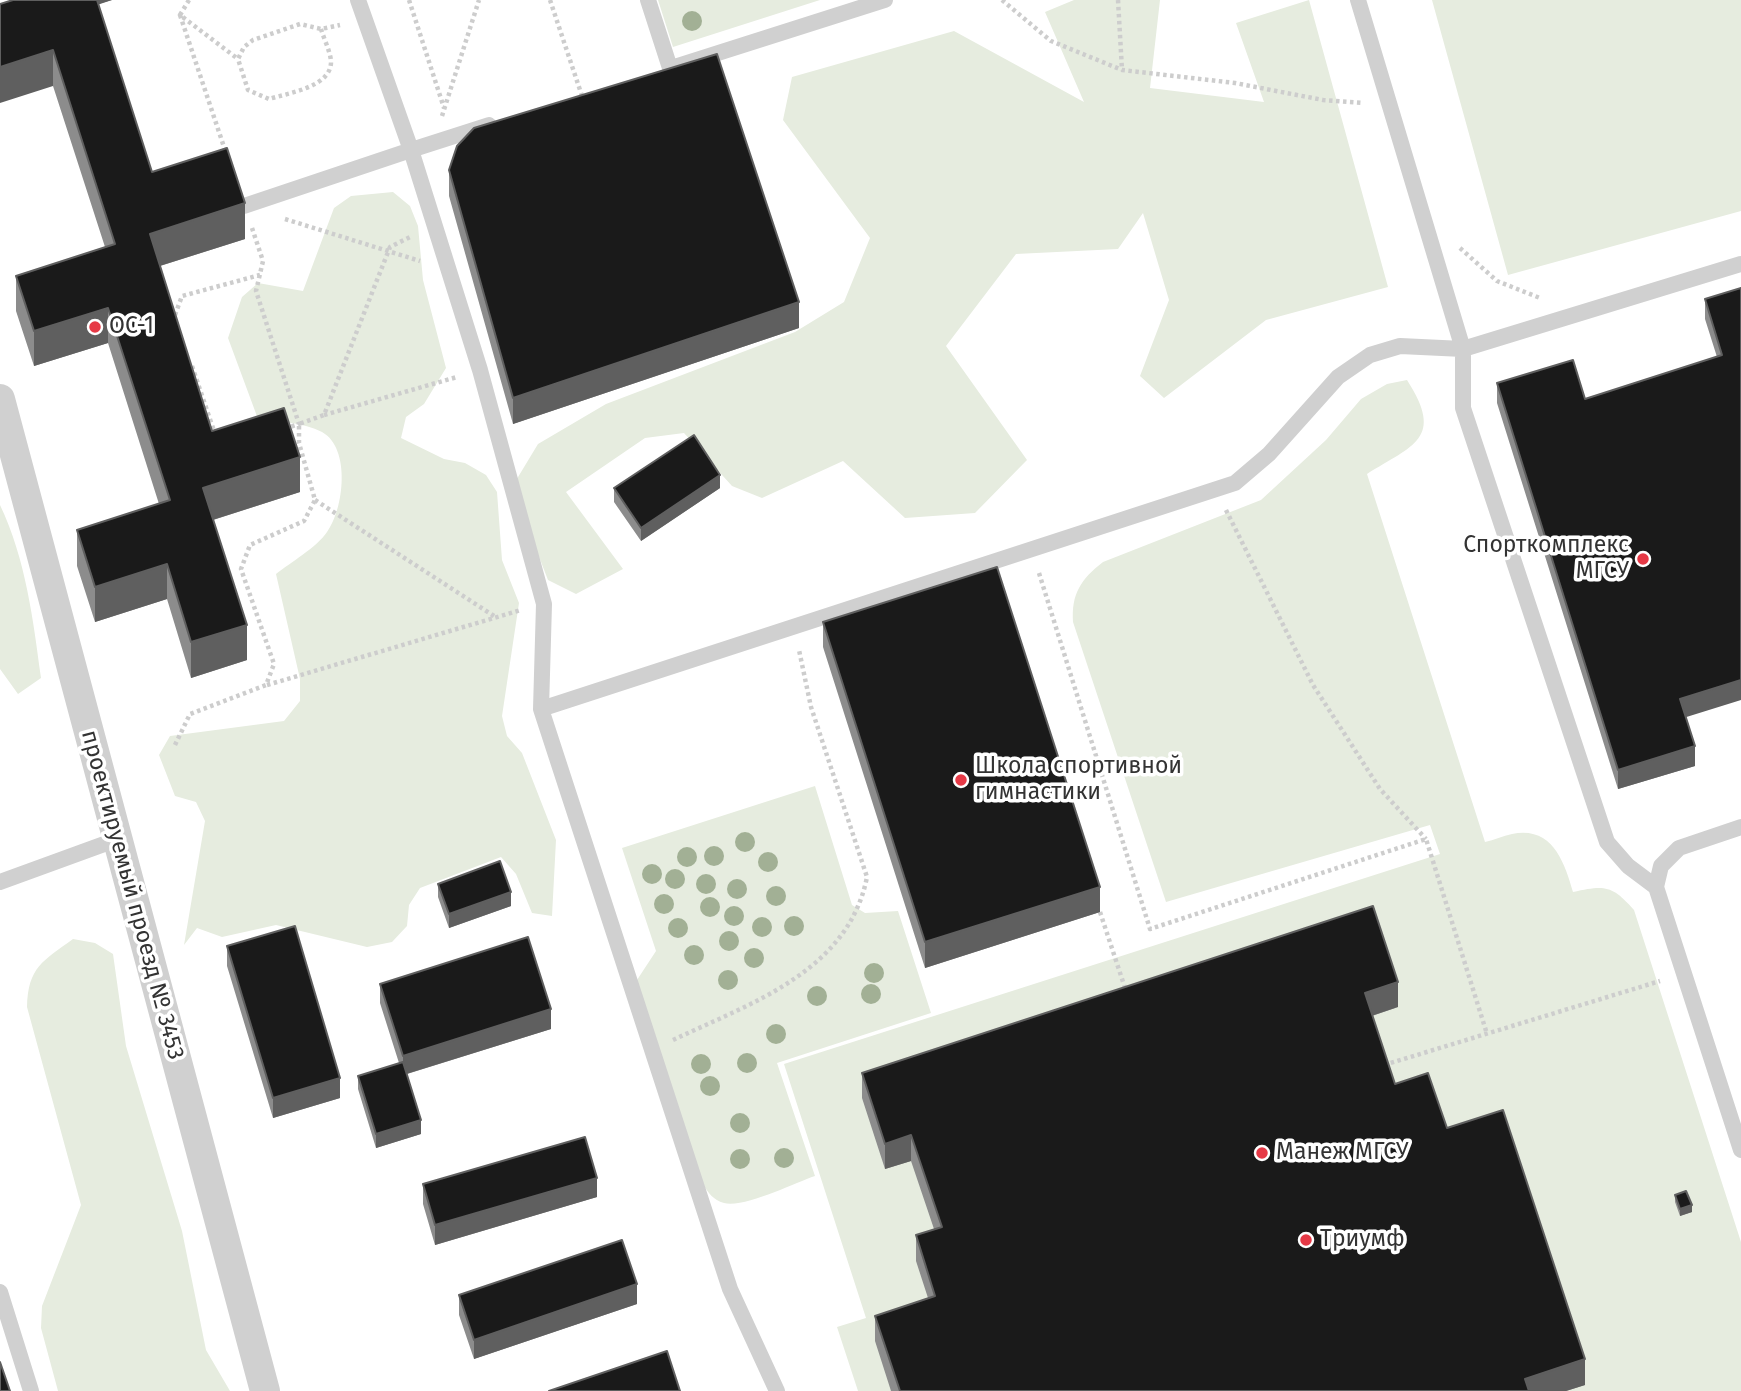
<!DOCTYPE html>
<html>
<head>
<meta charset="utf-8">
<style>
  body { margin:0 }
  canvas { display:block; background:#fff }
</style>
</head>
<body>
<canvas width="1741" height="1391"></canvas>
<script>
const g = document.querySelector('canvas').getContext('2d');
g.lineJoin = 'round';
function paint(path, color) { g.fillStyle = color; g.fill(path, 'evenodd'); }
function strokePath(path, color, width, dash) { g.strokeStyle = color; g.lineWidth = width; g.lineCap = dash ? 'butt' : 'round'; g.setLineDash(dash || []); g.stroke(path); }
function label(font, color, halo, rows, align = 'center') {
  g.font = font + ' "Fira Sans",sans-serif'; g.lineWidth = 7; g.setLineDash([]); g.textBaseline = 'middle'; g.strokeStyle = halo; g.fillStyle = color; for (const [text, x, y, turn = 0] of rows) {
    g.save(); g.translate(x, y); g.rotate((+turn || 0) * Math.PI / 180); g.textAlign = isNaN(turn) ? turn : align; if (halo) g.strokeText(text, 0, 0); g.fillText(text, 0, 0); g.restore();
  }
}
const green = new Path2D(`
  M658,0H820L673,47Z
  M1074,0H1160L1150,88L1264,102L1236,23L1309,0L1388,287L1266,320L1164,398L1140,376L1169,300L1143,213L1118,249L1016,254L946,346L1027,460L975,513L905,518L843,461L762,498L732,486L684,433L645,438L566,492L623,569L576,594L548,580L512,487L538,444L606,404L795,332L844,302L870,238L783,120L792,77L954,31L1084,102L1045,12Z
  M1432,0H1741V211L1508,275Z
  M393,192L410,206L418,226L423,280L446,368L424,404L406,417L401,438L444,459L465,463L486,475L497,492L502,560L519,603L502,716L507,736L522,753L556,840L552,916L532,913L516,874L501,857L420,888L409,905L407,926L392,942L367,947L276,925L222,937L197,928L184,945L205,821L196,802L175,796L159,755L170,736L284,721L300,701V679L276,574C291,562 316,548 327,532C344,509 351,448 322,432C303,422 279,422 258,419L228,338L242,297L258,283L303,291L334,208L351,196Z
  M1407,380C1445,439 1413,445 1367,474L1485,842C1494,840 1503,836 1512,834C1552,826 1564,861 1573,892C1605,885 1612,885 1634,910L1741,1242V1391H858L837,1327L866,1318L784,1064L1440,854L1430,825L1166,902L1073,622C1071,594 1081,579 1103,562L1261,500L1326,440L1361,399L1387,384Z
  M0,505C26,560 33,619 41,678L18,694L0,669Z
  M815,786L852,905L865,913L898,911L931,1013L777,1063L815,1176C794,1183 745,1208 724,1203C713,1200 709,1193 703,1185L637,980L656,951L622,848Z
  M73,939L95,943L113,954L126,1046L182,1231L206,1350L230,1391H58L41,1328L42,1306L81,1205L27,1007C28,967 43,961 73,939Z`);
const path = new Path2D(`
  M189,0L180,15L238,59
  M409,0L444,108
  M550,0L582,96
  M1002,0L1051,41L1122,70L1235,83L1323,100L1363,103
  M1118,0L1122,70
  M180,15L226,153
  M321,29C324,39 330,51 331,61C332,87 288,93 269,99L248,90L238,59L244,47L253,40L300,24L321,29L340,25
  M442,116L479,0
  M285,219L420,261
  M252,228L263,261L256,291L299,424L287,428
  M1460,248L1497,281L1540,298
  M175,315L182,296L260,275
  M192,366L215,434
  M324,415L457,377
  M315,500L494,616
  M1226,510L1313,685L1380,789L1426,839
  M1039,573L1150,929L1426,839L1487,1034
  M267,685L521,610
  M175,745L190,714L266,685L274,664L241,569L250,545L304,521L315,500L299,443V424L324,415L390,247L412,236
  M1100,912L1126,991
  M673,1040C751,1003 848,972 867,877L811,707L799,650
  M1384,1065L1660,981`);
const lane = new Path2D(`
  M648,0L670,68
  M671,68L885,0
  M489,125L411,150L480,370L544,604L541,709L730,1289L777,1391
  M244,206L411,150L358,0
  M1741,264L1463,349V408L1607,842L1628,866L1656,887L1741,1150
  M541,709L1235,483L1269,454L1338,377L1370,355L1400,346L1463,349L1358,0
  M0,882L118,839
  M1656,887L1661,866L1679,848L1741,827
  M0,1292L31,1391`);
const street = new Path2D(`
  M0,399L265,1391`);
const trees = [
  [692,21],
  [745,842],
  [714,856],
  [687,857],
  [768,862],
  [652,874],
  [675,879],
  [706,884],
  [737,889],
  [776,896],
  [664,904],
  [710,907],
  [734,916],
  [794,926],
  [762,927],
  [678,928],
  [729,941],
  [694,955],
  [754,958],
  [874,973],
  [728,980],
  [871,994],
  [817,996],
  [776,1034],
  [747,1063],
  [701,1064],
  [710,1086],
  [740,1123],
  [784,1158],
  [740,1159]
];
const wall = new Path2D(`
  M13,0H112L98,4L152,172L245,239L160,266L212,431L300,492L213,520L247,660L191,678L167,599L95,622L77,566V530L159,504L108,343L34,366L16,311V276L105,247L53,86Z
  M449,170L799,328L513,424L449,196Z
  M1741,288L1686,717L1695,766L1618,789L1497,403V383L1585,399L1717,357L1705,319V299Z
  M614,488H720L641,541L614,502Z
  M823,622L1100,912L925,968L823,647Z
  M438,884L511,906L449,928L438,897Z
  M227,946L340,1098L273,1118L227,966Z
  M380,984L551,1029L407,1074L421,1134L376,1148L358,1089V1076L399,1063L380,1003Z
  M1398,1007L1372,1016L1395,1084L1447,1128L1585,1385L1566,1391H891L875,1341V1316L928,1298L916,1261V1235L934,1229L911,1161L885,1169L862,1098V1073Z
  M423,1184L597,1197L435,1245L423,1204Z
  M1675,1195L1692,1212L1680,1216L1675,1202Z
  M459,1295L637,1304L474,1359L459,1315Z`);
const shadedWall = new Path2D(`
  M88,0H112L88,8Z
  M53,50V86L0,103V67Z
  M245,203V239L150,269V234Z
  M799,302V328L513,424V398Z
  M108,308V343L34,366V331Z
  M300,457V492L203,523V488Z
  M720,475V488L641,541V528Z
  M167,564V599L95,622V587Z
  M247,625V660L191,678V642Z
  M1741,680V700L1680,719V699Z
  M1695,746V766L1618,789V770Z
  M1100,887V912L925,968V942Z
  M511,892V906L449,928V914Z
  M1398,982V1007L1365,1018V993Z
  M551,1009V1029L403,1075V1056Z
  M340,1078V1098L273,1118V1098Z
  M421,1120V1134L376,1148V1134Z
  M911,1135V1161L885,1169V1144Z
  M597,1178V1197L435,1245V1225Z
  M1692,1205V1212L1680,1216V1209Z
  M637,1284V1304L474,1359V1340Z
  M1585,1359V1385L1566,1391H1525V1379Z`);
const building = new Path2D(`
  M13,0H97L152,172L227,148L245,203L150,234L212,431L284,408L300,457L203,488L247,625L191,642L167,564L95,587L77,530L170,500L108,308L34,331L16,276L115,244L53,50L0,67V4Z
  M717,54L799,302L513,398L449,170L457,146L474,128Z
  M1741,288V680L1680,699L1695,746L1618,770L1497,383L1573,360L1585,399L1722,355L1705,299Z
  M694,435L720,475L641,528L614,488Z
  M997,567L1100,887L925,942L823,622Z
  M500,861L511,892L449,914L438,884Z
  M1373,906L1398,982L1365,993L1395,1084L1428,1073L1447,1128L1503,1110L1585,1359L1525,1379L1529,1391H900L875,1316L935,1296L916,1235L942,1227L911,1135L885,1144L862,1073Z
  M295,926L340,1078L273,1098L227,946Z
  M528,937L551,1009L403,1056L380,984Z
  M403,1062L421,1120L376,1134L358,1076Z
  M585,1137L597,1178L435,1225L423,1184Z
  M1686,1191L1692,1205L1680,1209L1675,1195Z
  M622,1240L637,1284L474,1340L459,1295Z
  M667,1351L680,1391H549Z
  M0,1362L10,1391H0Z`);
const markers = [
  [95,327,7,"#e63946"],
  [1643,559,7,"#e63946"],
  [961,780,7,"#e63946"],
  [1262,1153,7,"#e63946"],
  [1306,1240,7,"#e63946"]
];
const poiNames = [
  ["ОС-1",109,327],
  ["Спорткомплекс",1629,546,"right"],
  ["МГСУ",1629,572,"right"],
  ["Школа спортивной",975,767],
  ["гимнастики",975,793],
  ["Манеж МГСУ",1276,1153],
  ["Триумф",1320,1240]
];
const streetNames = [
  ["проектируемый проезд № 3453",132,895,75]
];
paint(green, '#e6ecdf');
strokePath(path, '#cdcdcd', 4.5, [3.5, 3.5]);
strokePath(lane, '#d0d0d0', 16);
strokePath(street, '#d0d0d0', 30);
g.fillStyle = '#a2b095';
for (const [x, y] of trees) { g.beginPath(); g.arc(x, y, 10, 0, 2 * Math.PI); g.fill(); }
paint(wall, '#8c8c8c');
paint(shadedWall, '#5f5f5f');
paint(building, '#1a1a1a');
strokePath(building, '#5f5f5f', 2);
for (const [x, y, r, color] of markers) { const dot = new Path2D(); dot.arc(x, y, r, 0, 2 * Math.PI); g.fillStyle = color; g.fill(dot); strokePath(dot, '#fff', 2.5); }
label('23px', '#333', '#fff', poiNames, 'left');
label('23px', '#333', '#fff', streetNames);
</script>
</body>
</html>
